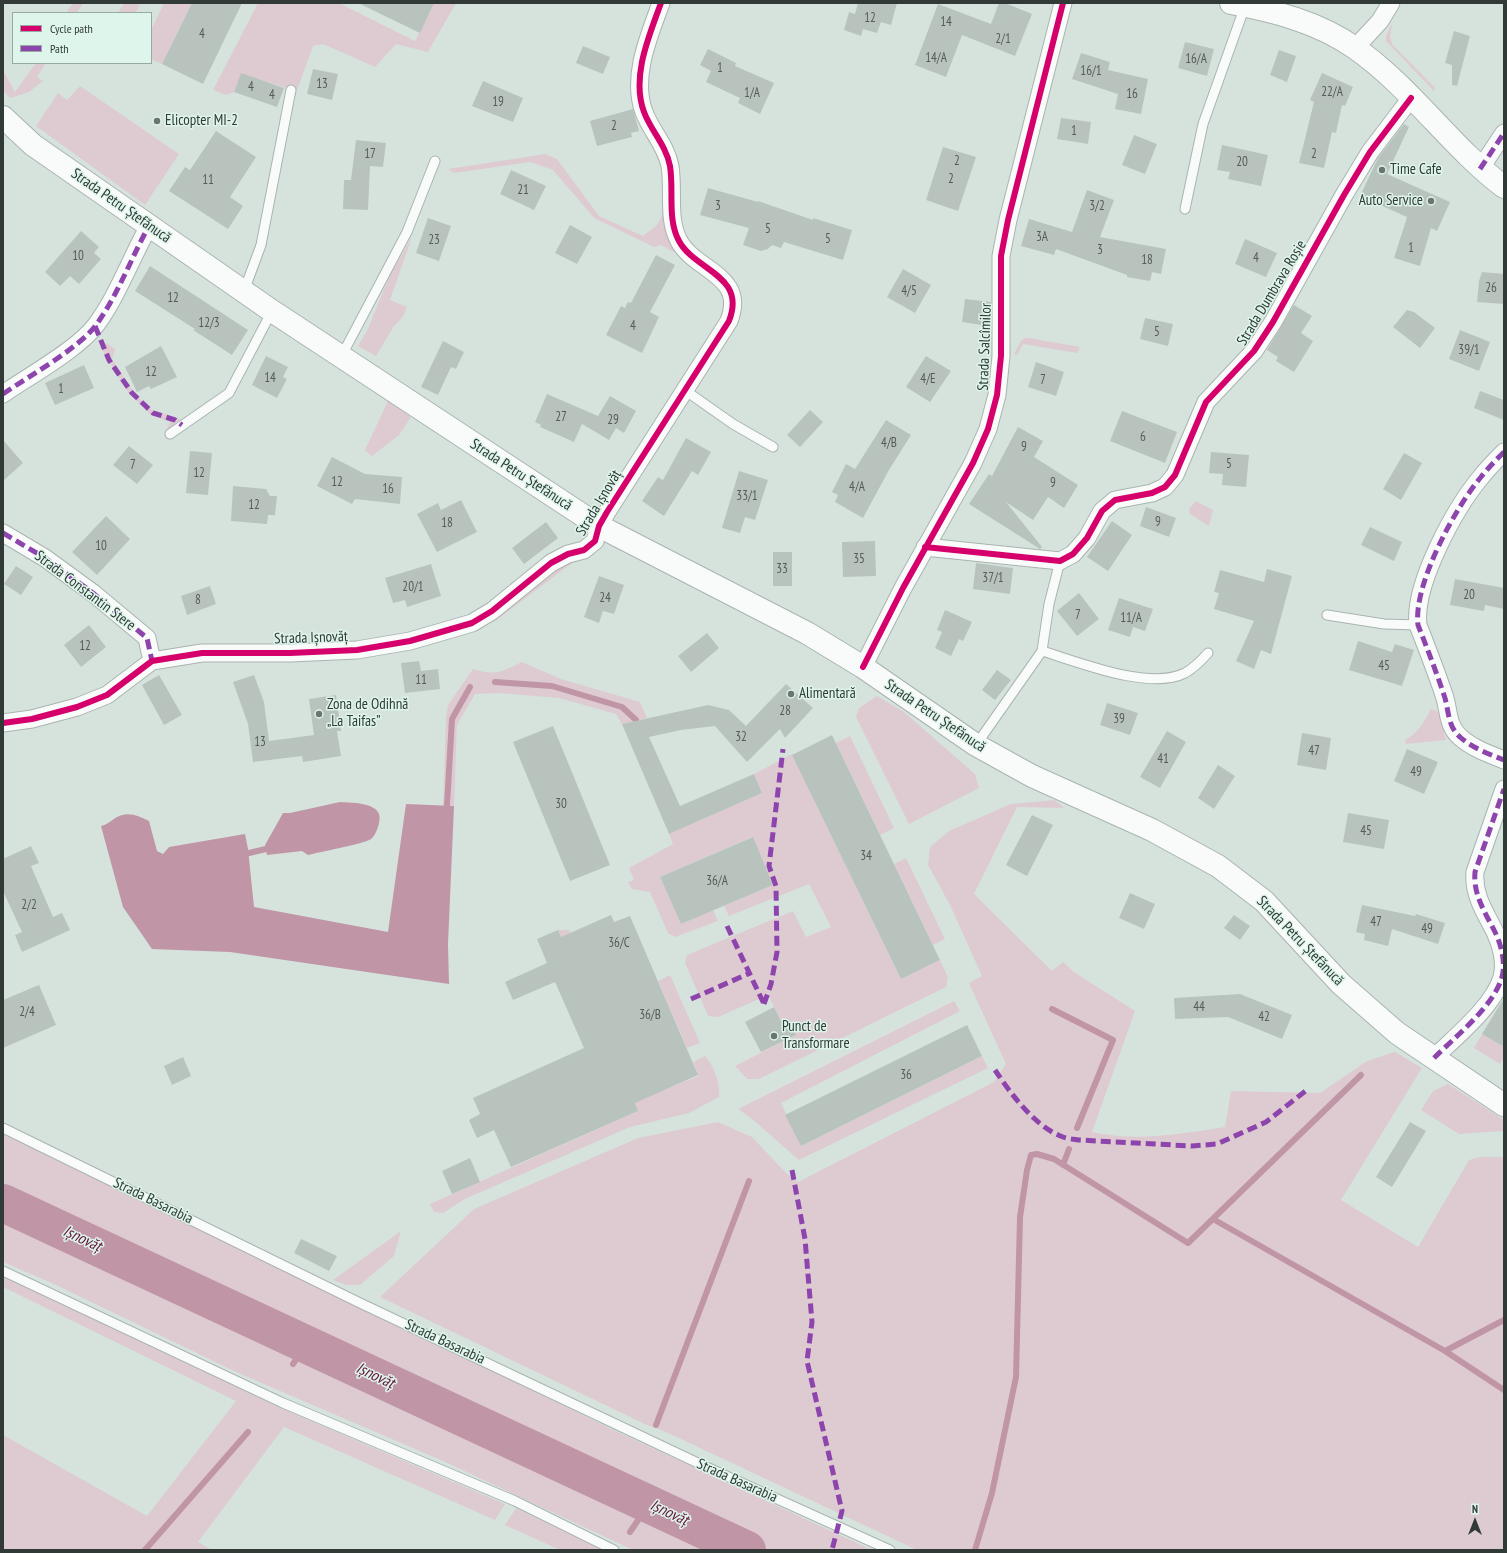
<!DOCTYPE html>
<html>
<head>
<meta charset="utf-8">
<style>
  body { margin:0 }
  #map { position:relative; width:1507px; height:1553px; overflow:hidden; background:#d6e3dd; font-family:"PT Sans Narrow",sans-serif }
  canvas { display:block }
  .frame { position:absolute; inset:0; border:4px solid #313a36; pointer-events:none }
  .legend { position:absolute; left:12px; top:12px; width:140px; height:52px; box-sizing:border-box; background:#def5eb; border:1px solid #99aaa3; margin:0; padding:5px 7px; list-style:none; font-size:12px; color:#313a36 }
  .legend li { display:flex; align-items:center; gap:8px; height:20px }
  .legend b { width:20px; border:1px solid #99aaa3 }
  .north { position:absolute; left:1455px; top:1501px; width:40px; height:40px; -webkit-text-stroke:3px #def5eb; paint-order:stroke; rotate:0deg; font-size:11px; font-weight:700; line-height:16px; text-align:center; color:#313a36 }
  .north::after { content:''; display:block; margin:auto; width:14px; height:18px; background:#313a36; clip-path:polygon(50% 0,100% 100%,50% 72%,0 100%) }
</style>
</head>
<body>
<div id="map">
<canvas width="1507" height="1553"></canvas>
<div class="frame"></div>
<ul class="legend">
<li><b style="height:5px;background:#d6006c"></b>Cycle path</li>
<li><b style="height:5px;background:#8e44ad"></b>Path</li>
</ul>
<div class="north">N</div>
</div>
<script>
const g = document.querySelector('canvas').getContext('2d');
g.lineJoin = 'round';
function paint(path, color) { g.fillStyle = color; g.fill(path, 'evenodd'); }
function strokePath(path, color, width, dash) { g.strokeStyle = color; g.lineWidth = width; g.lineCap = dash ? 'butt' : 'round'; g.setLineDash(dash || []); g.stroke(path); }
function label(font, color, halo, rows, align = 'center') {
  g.font = font + ' "PT Sans Narrow",sans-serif'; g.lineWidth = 3; g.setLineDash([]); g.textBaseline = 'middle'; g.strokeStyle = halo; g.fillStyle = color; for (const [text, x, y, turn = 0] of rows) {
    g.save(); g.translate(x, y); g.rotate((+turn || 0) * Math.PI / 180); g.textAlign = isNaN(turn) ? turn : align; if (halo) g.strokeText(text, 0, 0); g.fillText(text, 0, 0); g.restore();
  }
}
const green = new Path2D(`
  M73,3H83L77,13H66Z
  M124,3H136L140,6L135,13H118Z
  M164,3H192L162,64L151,59V30Z
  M258,3H339L415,41L434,3H456L428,52L396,44L375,67L323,44L313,46L297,91L241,74L234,92L226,95L213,90Z
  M1392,23L1390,36L1392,44L1435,88L1434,91L1386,41V36Z
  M36,63H46L37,77L43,81L29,92L10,98L3,90V70L15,92Z
  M80,86L179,154L145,205L36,126L58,93L67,100Z
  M545,154L557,159L599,216L643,236L657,225L664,211L667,234L679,255L661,245L654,247L594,218L553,170L530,162L454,173L448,169Z
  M412,237L390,300L407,307L403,317L394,326L376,356L358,346L367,331L389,277Z
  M1025,338H1029L1080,347L1077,353L1023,344L1017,355L1014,354L1021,341Z
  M107,343L115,349L112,359L134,393L152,410L181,419L166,431L170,422L151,415L128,392L100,347Z
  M388,401L411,417L399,435L372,456L365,450Z
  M1196,501L1213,510L1209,526L1190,514L1189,509Z
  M582,556L579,561L572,563L494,622L519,597L555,567Z
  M522,662L561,679L640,702L647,718L622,724L616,714L559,698L498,693L475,694L457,725L454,806L443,805L446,718L448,705L473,669C497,676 500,672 522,662Z
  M877,696L904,712L975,774L979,788L909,824L856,717L859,708Z
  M1431,709L1439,712L1446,740L1406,744L1405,740C1417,734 1425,721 1431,709Z
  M850,736L894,828L880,835L836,743Z
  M792,754L901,979L940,960L948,977L946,987L759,1079H747L735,1066L796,1035L781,1021L768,995L718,1017L708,1016L685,963L687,955L793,911L806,937L831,927L809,884L729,916L724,906L773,885L752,837L660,877L681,924L713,910L718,921L675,937L668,933L650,892L632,889L628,882L634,880L629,868L673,844L669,834L762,793L754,774Z
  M1055,800L1064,808L1017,807L974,894L1052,971L1063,962L1074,972L1135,1011L1092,1132C1136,1142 1181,1134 1225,1127L1231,1091L1320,1093L1367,1061L1395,1052L1422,1068L1341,1200L1418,1247L1469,1160L1480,1157H1504V1550H917L666,1432L647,1425L380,1297L474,1209L638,1138L718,1122L752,1137L786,1173L798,1182L994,1082L1006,1064L969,983L982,976L950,905L928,865L930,847L949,831L1011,804Z
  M906,858L945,939L933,945L894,864Z
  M558,930H569L587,972L661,1091L698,1076L693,1062L705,1056C714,1066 721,1084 719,1097L689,1113L630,1127L465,1199L443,1213L434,1212L430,1204L638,1111Z
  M670,975L700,1043L687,1048L658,981Z
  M954,1001L960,1011L781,1103L801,1146L982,1056L988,1068L799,1160L752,1119L738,1109Z
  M1482,1034L1504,1047V1057L1500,1064L1474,1048Z
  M1448,1084L1504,1120V1131L1459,1134L1421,1110L1433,1091Z
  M3,1134L620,1433L872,1550H633L443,1461L236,1372L56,1285L3,1262Z
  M401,1231L394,1256L360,1285H346L333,1280Z
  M3,1276L292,1413L505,1504L495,1520L284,1427L198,1542L212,1550H3V1435L147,1516L236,1401L3,1287Z
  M516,1508L601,1549L602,1550H560L505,1525Z`);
const water = new Path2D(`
  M340,802C353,803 385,802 379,823C378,828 375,836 371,839C364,844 319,852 308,855L302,851L267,855L265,845L283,813H290Z
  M406,804L454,806L448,944L449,984L230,952L152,949L123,907L101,826C109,824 111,820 117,817C128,811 139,816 149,821L157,851L163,854L169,847L245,834L248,849L254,907L388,932Z`);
const stream = new Path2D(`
  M495,682L552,686L622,707L636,720
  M447,805L452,719L470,687
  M249,853L266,849
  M1052,1009L1113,1040L1077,1128
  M1063,1165L1069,1149
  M1213,1219L1445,1351L1504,1320
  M1445,1351L1504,1390
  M293,1364L306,1345
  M656,1425L749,1181
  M630,1532L649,1504
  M145,1550L248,1432
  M975,1550L992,1493L1016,1377L1020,1217L1027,1170L1031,1155L1037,1154L1054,1159L1188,1243L1361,1075`);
const river = new Path2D(`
  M3,1203L747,1550`);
const building = new Path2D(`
  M192,3H242L203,84L162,64Z
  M358,3H434L420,33Z
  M858,3H897L891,25L881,22L877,33L863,29L861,36L844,30L849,12L855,14Z
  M999,3H1005L1032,14L1015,56L962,35L946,77L915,65L938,4L991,24Z
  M1454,31L1470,36L1457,86L1452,85V65L1445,63Z
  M1185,42L1214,49L1207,76L1178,68Z
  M583,46L610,57L603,74L576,63Z
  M708,49L736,63L735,66L774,83L760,114L738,103L740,98L706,82L711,71L700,65Z
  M1279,50L1296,56L1287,82L1270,75Z
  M1081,53L1110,62L1108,70L1148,79L1141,114L1115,109L1118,94L1072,79Z
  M313,69L338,74L332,100L307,94Z
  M241,73L284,88L277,107L234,92Z
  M1322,73L1353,87L1345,106L1342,105L1336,133L1332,132L1324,168L1299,163L1314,102L1310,100Z
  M483,81L523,98L513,122L472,106Z
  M633,109L639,131L631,133L632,137L597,146L590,121Z
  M1061,118L1091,122L1088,144L1057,139Z
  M1404,124L1409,127L1387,174L1450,202L1437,231L1431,228L1420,266L1394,258L1407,217L1360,196L1378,158Z
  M216,131L256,157L230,197L243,206L228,229L169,191L185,167L190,170Z
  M1134,135L1157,144L1145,174L1122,165Z
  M356,140L386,143L383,167L370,166L368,210L343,209L344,180H351Z
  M1222,145L1268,155L1261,186L1228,179L1230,172L1217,170Z
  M943,147L976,157L958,211L926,200Z
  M511,170L546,186L534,210L500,194Z
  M708,188L758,202V201L813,220V218L852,230L843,260L784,242L781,248L772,245L768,249L761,251L743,245L749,228L700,215Z
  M1087,190L1114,200L1100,237L1166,249L1161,274L1152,272L1150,281L1127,277V275L1056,249L1054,255L1021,246L1029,219L1072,232Z
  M428,218L451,226L439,261L416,253Z
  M570,225L592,237L577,264L555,253Z
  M81,231L99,247L94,253L101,259L79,284L70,276L60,286L45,272Z
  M1245,239L1277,253L1266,277L1235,264Z
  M656,255L675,265L650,312L659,317L642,353L606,335L621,306L625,308L628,302L631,303Z
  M150,266L248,330L232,355L193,330L195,329L135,291Z
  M903,269L931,285L915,313L887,297Z
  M1482,272L1504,274V304L1477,302L1479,281Z
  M965,299L991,302L988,326L962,322Z
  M1294,305L1312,316L1301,333L1313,341L1294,372L1276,361L1278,357L1267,350Z
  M1407,310L1414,312L1435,328L1420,348L1393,327Z
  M1145,318L1173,324L1168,346L1140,339Z
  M1460,330L1490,342L1479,371L1449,359Z
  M443,341L464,352L456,369L451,367L438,395L421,387Z
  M161,346L177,377L151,389L149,386L137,392L125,367Z
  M266,356L288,367L283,377L287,379L277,398L252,385Z
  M926,356L951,371L930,402L906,387Z
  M1036,362L1064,372L1056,396L1028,387Z
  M84,365L94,388L55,405L45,383Z
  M1480,391L1504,400V420L1474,408Z
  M547,394L598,416L610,396L636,411L624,433L616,428L609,440L582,424L574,442L540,427L541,425L535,422Z
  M810,410L823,422L800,447L787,435Z
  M1122,411L1177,432L1165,463L1110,441Z
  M886,420L911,435L889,470L863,518L835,502L838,495L832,492L846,464L855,469Z
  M1018,427L1043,441L1034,457L1078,485L1064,508L1048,497L1033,520L1006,502L1042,547L1040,549L969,504L989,474L992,476Z
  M686,438L711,452L698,475L692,471L664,516L642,501L658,477L663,480Z
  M3,440L23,463L3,481Z
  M129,446L153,465L137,484L113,465Z
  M190,451L212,453L208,495L186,493Z
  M1211,452L1249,455L1246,487L1222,485L1223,474L1209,473Z
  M1404,453L1422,463L1401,500L1383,489Z
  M332,457L365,474L402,477L400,504L355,499L352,504L317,486Z
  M739,471L768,480L755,520L745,517L740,533L722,528Z
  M233,486L266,489L270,496H277L275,515H268L267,524L231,521Z
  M461,500L477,532L437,552L417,514L438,503L441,510Z
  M1146,507L1176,518L1169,537L1140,526Z
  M106,516L130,539L97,575L72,552Z
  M1112,521L1132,535L1108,571L1087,557Z
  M546,522L558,538L524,564L512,548Z
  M1370,527L1402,542L1394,561L1361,545Z
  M875,541L876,576L843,577L842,542Z
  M773,552H792V586H773Z
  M976,563L1013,568L1010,594L973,589Z
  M431,564L441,596L407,607L405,600L393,603L385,578Z
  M16,566L33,577L21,595L4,584Z
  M1267,569L1292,576L1271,654L1261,650L1254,669L1236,661L1254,621L1214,609L1219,593L1214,592L1220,570L1264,582Z
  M599,576L624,585L614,614L603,611L599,623L584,617Z
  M1455,579L1504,588V609L1485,605L1484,611L1450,605Z
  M210,586L216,604L187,615L181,596Z
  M1079,593L1099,619L1077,636L1057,611Z
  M1119,598L1153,609L1145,631L1133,627L1130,637L1108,630Z
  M945,610L972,622L963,641L959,639L951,656L935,648L942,632L937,630Z
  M89,625L106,647L81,667L64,645Z
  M707,633L719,648L691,672L678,656Z
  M1358,641L1392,652L1395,644L1414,650L1402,686L1349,670Z
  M419,661L421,671L438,669L440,689L405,693L401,663Z
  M997,670L1011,680L995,700L982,690Z
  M159,675L182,715L164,725L142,685Z
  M254,675L264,702L269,741L314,735L309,699L336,695L341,731H337L341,756L303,762L302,756L253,762L248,724L233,682Z
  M786,684L813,708L785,738L780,729L747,762L715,726L681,730L649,737L680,806L754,774L762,793L669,834L622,724L708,705L729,710L746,726Z
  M1107,703L1138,713L1130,735L1100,725Z
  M553,726L610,865L570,881L513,742Z
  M1167,731L1186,742L1160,788L1140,777Z
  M1302,733L1331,738L1326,770L1297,765Z
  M832,735L940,960L901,979L792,755Z
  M1407,749L1438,762L1424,794L1394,781Z
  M1218,765L1235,776L1214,809L1198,798Z
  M1348,813L1389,820L1384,849L1343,842Z
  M1032,815L1053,825L1027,876L1006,865Z
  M753,837L773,885L681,924L660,877Z
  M31,846L39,863L31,866L53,917L62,913L70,930L22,952L15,935L22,932L3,891V859Z
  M1130,893L1155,904L1144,929L1119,918Z
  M1362,905L1415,916L1416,914L1445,923L1438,944L1392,929L1388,946L1364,940L1365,934L1356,932Z
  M611,915L614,922L630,916L698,1075L635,1103L638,1111L511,1167L494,1130L477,1138L469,1120L480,1114L473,1098L584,1048L555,982L513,1000L505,982L547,963L537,939L558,930L561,937Z
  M1234,915L1250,926L1240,940L1224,928Z
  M39,985L56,1025L3,1048V1000Z
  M1240,994L1292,1015L1282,1039L1228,1017L1175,1019L1174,998Z
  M1504,998V1047L1482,1034Z
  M774,1007L781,1021L788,1018L796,1035L761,1052L745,1022Z
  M967,1025L982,1056L801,1146L785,1115Z
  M183,1057L191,1076L172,1085L164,1066Z
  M1410,1122L1426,1131L1392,1187L1376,1177Z
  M470,1158L480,1182L452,1194L442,1171Z
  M301,1239L337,1256L329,1271L294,1253Z`);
const lane = new Path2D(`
  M1185,209L1203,124L1245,6
  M244,291L261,245L291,90
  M341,357L407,232L435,161
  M686,391L733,424L773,447
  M170,434L229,393L272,311
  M1327,615L1384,624L1418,625
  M1042,651C1079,662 1149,691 1185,673C1194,668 1201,661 1208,653
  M976,745L1042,651L1049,604L1060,561
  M3,1128L358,1302L700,1464L890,1550
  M3,1271L283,1403L515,1501L614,1550`);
const street = new Path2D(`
  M1355,48L1380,21L1391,3
  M1480,169L1504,133
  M3,394C29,376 78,349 96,325C118,295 131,258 149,226
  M1504,452C1496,460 1488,468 1481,477C1455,508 1413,585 1418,625C1427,648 1436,671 1444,695C1449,709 1447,726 1460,737C1472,748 1489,754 1504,760
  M3,533L45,558L93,593L147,638L152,661
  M925,547L1060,561L1073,554L1087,538L1102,511L1115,500L1152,493L1165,487L1175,475L1206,402L1254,351L1273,322L1344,195L1370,152L1411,98
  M863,667L903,588L973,463L988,429L997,395L1001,356V256L1008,220L1063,3
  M3,723L32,719L77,707L107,695L152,661L202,653H290L357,650L410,641L472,623L492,611L551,563L568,554L584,550L595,541L599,526L607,512L729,321C747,275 695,271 679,241C667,219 674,191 670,166C666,145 651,131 644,112C631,77 649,36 661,3
  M1434,1058C1455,1037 1494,1006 1502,977C1506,963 1501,944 1495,932C1485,912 1473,895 1475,872L1504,789`);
const secondary = new Path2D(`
  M1231,3C1274,11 1318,22 1355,48C1411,87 1450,146 1504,187
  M3,117L33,145L272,311L599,526L807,633L863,667L976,745L1032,776L1152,830L1218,866L1264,901L1341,984L1397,1033L1504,1105`);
const quiet = new Path2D(`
  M1480,169L1504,133
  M95,326L109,360L132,393L153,413L175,420L182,425
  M3,394C29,376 78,349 96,325C118,295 131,258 149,226
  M1504,452C1496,460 1488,468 1481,477C1455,508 1413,585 1418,625C1427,648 1436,671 1444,695C1449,709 1447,726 1460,737C1472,748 1489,754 1504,760
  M3,533L45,558L93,593L147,638L152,661
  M727,926L764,1004
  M691,999L750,973
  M764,1004L771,984L777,952L776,886L769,866L783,749
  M1434,1058C1455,1037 1494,1006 1502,977C1506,963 1501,944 1495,932C1485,912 1473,895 1475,872L1504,789
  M995,1070C1011,1094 1035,1127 1063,1137C1068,1139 1074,1139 1079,1140L1192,1146L1217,1144L1266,1122L1308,1089
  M792,1170L805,1239L812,1322L807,1361L842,1511L832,1550`);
const cycleway = new Path2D(`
  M925,547L1060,561L1073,554L1087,538L1102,511L1115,500L1152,493L1165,487L1175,475L1206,402L1254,351L1273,322L1344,195L1370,152L1411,98
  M863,667L903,588L973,463L988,429L997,395L1001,356V256L1008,220L1063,3
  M3,723L32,719L77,707L107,695L152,661L202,653H290L357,650L410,641L472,623L492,611L551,563L568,554L584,550L595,541L599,526L607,512L729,321C747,275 695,271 679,241C667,219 674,191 670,166C666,145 651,131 644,112C631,77 649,36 661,3`);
const markers = [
  [157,121,4,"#6b7570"],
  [1382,170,4,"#6b7570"],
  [1431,201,4,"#6b7570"],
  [791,694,4,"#6b7570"],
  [319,714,4,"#6b7570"],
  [774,1036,4,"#6b7570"]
];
const numberNames = [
  ["12",870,18],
  ["14",946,22],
  ["4",202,34],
  ["2/1",1003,39],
  ["14/A",936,58],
  ["16/A",1196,59],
  ["1",720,68],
  ["16/1",1091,71],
  ["13",322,84],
  ["4",251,87],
  ["22/A",1332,92],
  ["1/A",752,93],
  ["16",1132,94],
  ["4",272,95],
  ["19",498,102],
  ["2",614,126],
  ["1",1074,131],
  ["17",370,154],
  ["2",1314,154],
  ["2",957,161],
  ["20",1242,162],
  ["2",951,179],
  ["11",208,180],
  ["21",523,190],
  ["3",718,206],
  ["3/2",1097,206],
  ["5",768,229],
  ["3A",1042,237],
  ["5",828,239],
  ["23",434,240],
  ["1",1411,248],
  ["3",1100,250],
  ["10",78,256],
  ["4",1256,258],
  ["18",1147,260],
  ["26",1491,288],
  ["4/5",909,291],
  ["12",173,298],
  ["12/3",209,323],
  ["4",633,326],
  ["5",1157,332],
  ["39/1",1469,350],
  ["12",151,372],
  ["14",270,378],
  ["4/E",928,379],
  ["7",1043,380],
  ["1",61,389],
  ["27",561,417],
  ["29",613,420],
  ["6",1143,437],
  ["4/B",889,443],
  ["9",1024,447],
  ["5",1229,464],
  ["7",133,465],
  ["12",199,473],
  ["12",337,482],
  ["9",1053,483],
  ["4/A",857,487],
  ["16",388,489],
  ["33/1",747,496],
  ["12",254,505],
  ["9",1158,522],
  ["18",447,523],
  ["10",101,546],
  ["35",859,559],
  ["33",782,569],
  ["37/1",993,578],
  ["20/1",413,587],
  ["20",1469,595],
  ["24",605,598],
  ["8",198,600],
  ["7",1078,615],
  ["11/A",1131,618],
  ["12",85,646],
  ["45",1384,666],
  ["11",421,680],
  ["28",785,711],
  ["39",1119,719],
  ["32",741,737],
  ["13",260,742],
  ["47",1314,751],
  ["41",1163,759],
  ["49",1416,772],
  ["30",561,804],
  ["45",1366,831],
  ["34",866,856],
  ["36/A",717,881],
  ["2/2",29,905],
  ["47",1376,922],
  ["49",1427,929],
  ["36/C",619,943],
  ["44",1199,1007],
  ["2/4",27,1012],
  ["36/B",650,1015],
  ["42",1264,1017],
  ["36",906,1075]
];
const poiNames = [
  ["Elicopter MI-2",165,121],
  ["Time Cafe",1390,170],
  ["Auto Service",1423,201,"right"],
  ["Alimentară",799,694],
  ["Zona de Odihnă",327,705],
  ["„La Taifas”",327,722],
  ["Punct de",782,1027],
  ["Transformare",782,1044]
];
const streetNames = [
  ["Strada Petru Ștefănucă",121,206,35],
  ["Strada Dumbrava Roșie",1272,293,-59],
  ["Strada Salcîmilor",985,347,-88],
  ["Strada Petru Ștefănucă",521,475,33],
  ["Strada Ișnovăț",599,503,-59],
  ["Strada Constantin Stere",85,591,37],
  ["Strada Ișnovăț",311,638,-2],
  ["Strada Petru Ștefănucă",935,716,34],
  ["Strada Petru Ștefănucă",1300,941,46],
  ["Strada Basarabia",153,1201,26],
  ["Strada Basarabia",445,1342,25],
  ["Strada Basarabia",737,1481,24]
];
const waterNames = [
  ["Ișnovăț",82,1239,25],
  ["Ișnovăț",375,1376,25],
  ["Ișnovăț",669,1513,25]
];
paint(green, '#decbd1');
paint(water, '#c095a6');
strokePath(stream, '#c095a6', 6);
strokePath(river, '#c095a6', 38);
paint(building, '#b9c3be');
strokePath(lane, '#a9b4af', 11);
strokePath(street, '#a9b4af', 19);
strokePath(secondary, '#a9b4af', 24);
strokePath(lane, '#f9fbfa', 9);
strokePath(street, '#f9fbfa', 17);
strokePath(secondary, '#f9fbfa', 22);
strokePath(quiet, '#8e44ad', 5, [10, 5]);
strokePath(cycleway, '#d6006c', 6);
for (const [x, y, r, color] of markers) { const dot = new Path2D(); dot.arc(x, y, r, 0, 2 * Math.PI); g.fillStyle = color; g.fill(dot); strokePath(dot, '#def5eb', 1.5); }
label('13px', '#535c58', null, numberNames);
label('15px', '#313a36', '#def5eb', poiNames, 'left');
label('15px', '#313a36', '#def5eb', streetNames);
label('italic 16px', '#65133c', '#def5eb', waterNames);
</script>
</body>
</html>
